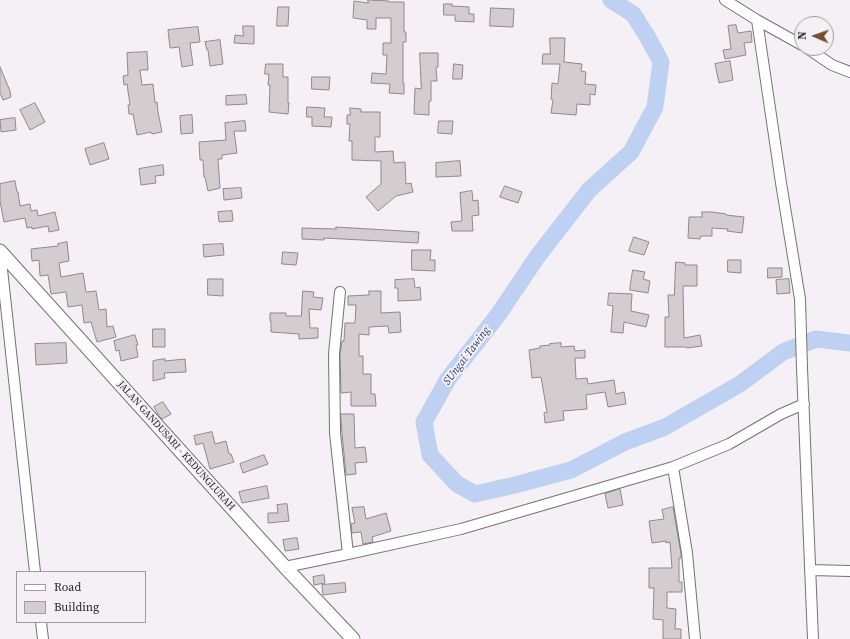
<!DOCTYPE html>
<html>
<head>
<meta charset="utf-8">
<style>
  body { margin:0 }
  #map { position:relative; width:850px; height:639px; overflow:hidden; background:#f4f0f5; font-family:"Source Serif 4",serif }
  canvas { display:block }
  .legend { position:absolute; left:16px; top:571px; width:130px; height:52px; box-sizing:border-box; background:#f4f0f5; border:1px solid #9f9c9f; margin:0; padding:5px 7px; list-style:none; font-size:12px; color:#1f1e1f }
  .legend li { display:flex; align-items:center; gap:8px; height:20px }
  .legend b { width:20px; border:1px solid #9f9c9f }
  .north { position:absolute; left:794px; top:16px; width:40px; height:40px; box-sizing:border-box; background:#f4f0f5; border:1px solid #9f9c9f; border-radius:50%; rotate:272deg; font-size:11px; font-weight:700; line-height:16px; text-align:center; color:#1f1e1f }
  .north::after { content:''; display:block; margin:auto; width:14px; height:18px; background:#754f2b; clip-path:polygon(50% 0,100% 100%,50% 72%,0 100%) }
</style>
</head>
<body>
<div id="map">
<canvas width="850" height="639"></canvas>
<ul class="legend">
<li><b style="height:5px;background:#fff"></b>Road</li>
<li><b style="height:11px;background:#d3cdd0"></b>Building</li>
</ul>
<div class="north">N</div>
</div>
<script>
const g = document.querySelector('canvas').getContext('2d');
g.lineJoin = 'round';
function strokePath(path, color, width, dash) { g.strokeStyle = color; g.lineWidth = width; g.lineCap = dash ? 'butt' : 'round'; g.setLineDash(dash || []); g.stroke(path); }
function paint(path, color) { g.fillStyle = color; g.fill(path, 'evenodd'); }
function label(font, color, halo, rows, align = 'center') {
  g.font = font + ' "Source Serif 4",serif'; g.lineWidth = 4; g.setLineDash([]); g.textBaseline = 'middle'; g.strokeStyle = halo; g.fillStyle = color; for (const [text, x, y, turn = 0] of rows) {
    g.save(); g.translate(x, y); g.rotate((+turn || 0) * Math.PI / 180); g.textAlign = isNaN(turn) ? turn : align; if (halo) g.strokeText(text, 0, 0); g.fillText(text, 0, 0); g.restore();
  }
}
const river = new Path2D(`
  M611,0L633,14L647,36L661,62L655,107L631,152L589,190L537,257L498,315L448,379L424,422L430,455L457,484L475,494L515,485L571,470L625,442L665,427L740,384L783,352L816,339L850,343`);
const building = new Path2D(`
  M368,0L389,1V2H404V32H406V42H403V83H404V94L389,93L390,84L371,83L372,73L386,74L387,55H383V43H391V18H376V29H367V20L353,18L354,1L368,3Z
  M444,4H452V6L469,7V14H474V22L455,21V15H444Z
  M278,7H289L288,26H277Z
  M491,8L514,9L513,27L490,26Z
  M736,25L738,33L751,31L752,42L744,43L746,55L725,59L723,50L731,49L728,26Z
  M243,26H254V44L234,43L235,35L243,36Z
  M198,27L200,42L190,43L193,65L182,67L179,47L170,48L168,30Z
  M550,38H565L564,62L582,64L581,71L586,72L585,84L596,85L595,95L590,94V105L577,104L576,115L551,113L553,100L551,99L552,83L558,84L560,64H542L543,54H550Z
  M220,40L223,64L210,66L208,50H207L205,42Z
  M147,52L148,70H140L142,85L153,84L155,103L157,102L158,112L162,132L152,134L151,132L137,135L133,114H129L128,105H130L127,84L124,85L123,76L128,75L127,53Z
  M420,53H438V67H436L437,81H431V101H429V115L414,114L415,88L421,89Z
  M730,61L733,80L719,83L715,64Z
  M266,64H283V77H288V103H289L288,114L269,112L270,85H268L269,74H265Z
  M454,64L463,65L462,79H453Z
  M0,67L10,91L11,97L3,100L0,93Z
  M312,77H330L329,90L312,89Z
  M246,95L247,104L226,105V96Z
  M35,103L45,122L30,130L20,110Z
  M307,107L325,108L324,117H332L331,127L312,126V117H307Z
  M350,108L361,109V112H380V137H375V152L393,151L394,163L405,162L406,184L411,183L413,192L396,196L378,211L366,197L381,184V161L352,160V141H349L350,124H347V115H350Z
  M192,115L193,133L181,134L180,116Z
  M15,118L16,130L1,132L0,120Z
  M245,121L246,131H234L237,153L222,155V159H218L220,188L208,191L205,177H204L203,160H200L199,142L226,140L225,123Z
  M439,121H453L452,134L438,133Z
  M104,143L109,159L90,165L85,149Z
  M460,161L461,176L436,177V163Z
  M163,165L164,175L155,176L156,183L141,185L139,169Z
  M15,181L17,192H18L20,206L30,204L31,211L37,210L38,216L55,212L59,230L49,232L48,226L32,229V227L27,228L25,218L4,222L0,201V184Z
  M505,186L522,192L518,203L500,197Z
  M241,188L242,198L224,200L223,189Z
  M472,191L473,201L478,200L479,215L472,216L473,231H452L451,222L462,221L460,193Z
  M232,211L233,221L219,222L218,212Z
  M702,212H712L726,214V215L744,217L742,233L727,231L728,229L712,228V236H701L700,239L688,238L689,217H702Z
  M336,227L419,232L418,243L324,238V240L302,239V228L336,229Z
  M634,237L649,242L644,255L629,251Z
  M67,242L69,261L59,263L61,277L83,273L86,292L96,291L99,310L106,309L107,327L113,326L116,337L97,342L91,322L84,323L82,305L68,307L66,292L51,294L48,275L40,276L39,260L32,261L31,249L58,246V244Z
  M223,244L224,255L204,257L203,245Z
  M412,250H431L430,260H435V271L412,270Z
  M283,252L298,253L296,265L282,264Z
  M728,260H741V273L728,272Z
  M676,262L685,263V265H697V286H683L684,338L700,335L702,346L687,348L686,347H665V317H669L668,295H674Z
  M768,268H782V277L768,278Z
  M633,270L645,272L643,279L650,281L648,293L630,290Z
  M208,279H223V296L208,295Z
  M414,279L415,288L420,287L421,300L398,301V288H395V280Z
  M789,279L790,293L777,294L776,280Z
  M303,291L314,292L313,297L323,298L321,310L309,309L310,328H318V338L299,339V334L271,332V321H270V313H286V316H301Z
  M369,291H381V313L400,312L401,332L389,333L388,326L369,327V335L359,334V356H363V374H371V394H375L376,406H351V392L341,393L340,354L342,341H344L345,323H355L356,305H348V296L369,295Z
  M609,293L632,294L631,311L649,315L646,327L624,322L623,333L611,332L613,306L608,305Z
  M153,329H165V347H153Z
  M135,335L138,345H136L138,357L121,361L119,350L116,351L114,341Z
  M66,343L67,363L36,365L35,344Z
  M561,343V347L574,346L575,351L585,350V358H575L576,379L587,378L588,384L614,380L616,394L624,392L626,404L608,407L605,392L586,395L587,409L563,411L564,420L545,423L544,413L547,412L541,377L532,378L529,350L540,348V346L550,345V344Z
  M165,359V361L185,359L186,372L164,373L165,378L153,381V361Z
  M163,402L171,414L162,419L159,416L154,407Z
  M341,414H354L355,448L365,447L367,462L355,463L356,474L346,475L342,433Z
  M212,432L215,444L226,441L229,454H231L234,462L210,469L203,443L196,445L194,436Z
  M264,455L268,464L243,473L240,464Z
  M267,486L269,498L242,503L239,492Z
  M620,489L623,505L608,508L605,494Z
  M287,504L289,521L268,523V513H278L277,505Z
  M364,507L366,519L386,513L391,531L372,537L373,542L363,544L361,532L352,533L351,524L355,523L352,508Z
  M673,507L681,554V558H679V582H682V592H667V608L676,609L675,629H681V639H663V620L653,619L654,588H649V568H672L670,542L666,543V541L652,543L649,521L664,519L662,510Z
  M297,538L299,549L285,551L283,540Z
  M324,575L325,583L314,585L313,577Z
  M345,583L346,592L323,595L322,585Z`);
const minor = new Path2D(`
  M725,0L757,20L802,45
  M757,20L781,183L800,299L802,368L813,639
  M807,48L832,65L850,72
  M0,251L35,572
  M340,292L334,354L335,433L348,554
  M673,467L729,444L781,414L804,404
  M285,567L348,554L461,529L673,467L687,553L695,639
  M810,570L850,571
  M41,622L43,639`);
const tertiary = new Path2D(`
  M0,251L285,567L353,639`);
const streetNames = [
  ["JALAN GANDUSARI - KEDUNGLURAH",176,446,48]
];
const waterNames = [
  ["SUngai Tawing",467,356,-53]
];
strokePath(river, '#bfd1f2', 17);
paint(building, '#d3cdd0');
strokePath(building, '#8e898b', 1);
strokePath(minor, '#757176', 12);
strokePath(tertiary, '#757176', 15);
strokePath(minor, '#fff', 10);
strokePath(tertiary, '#fff', 13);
label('10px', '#1f1e1f', '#f4f0f5', streetNames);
label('italic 11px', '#2a416c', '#f4f0f5', waterNames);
</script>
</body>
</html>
